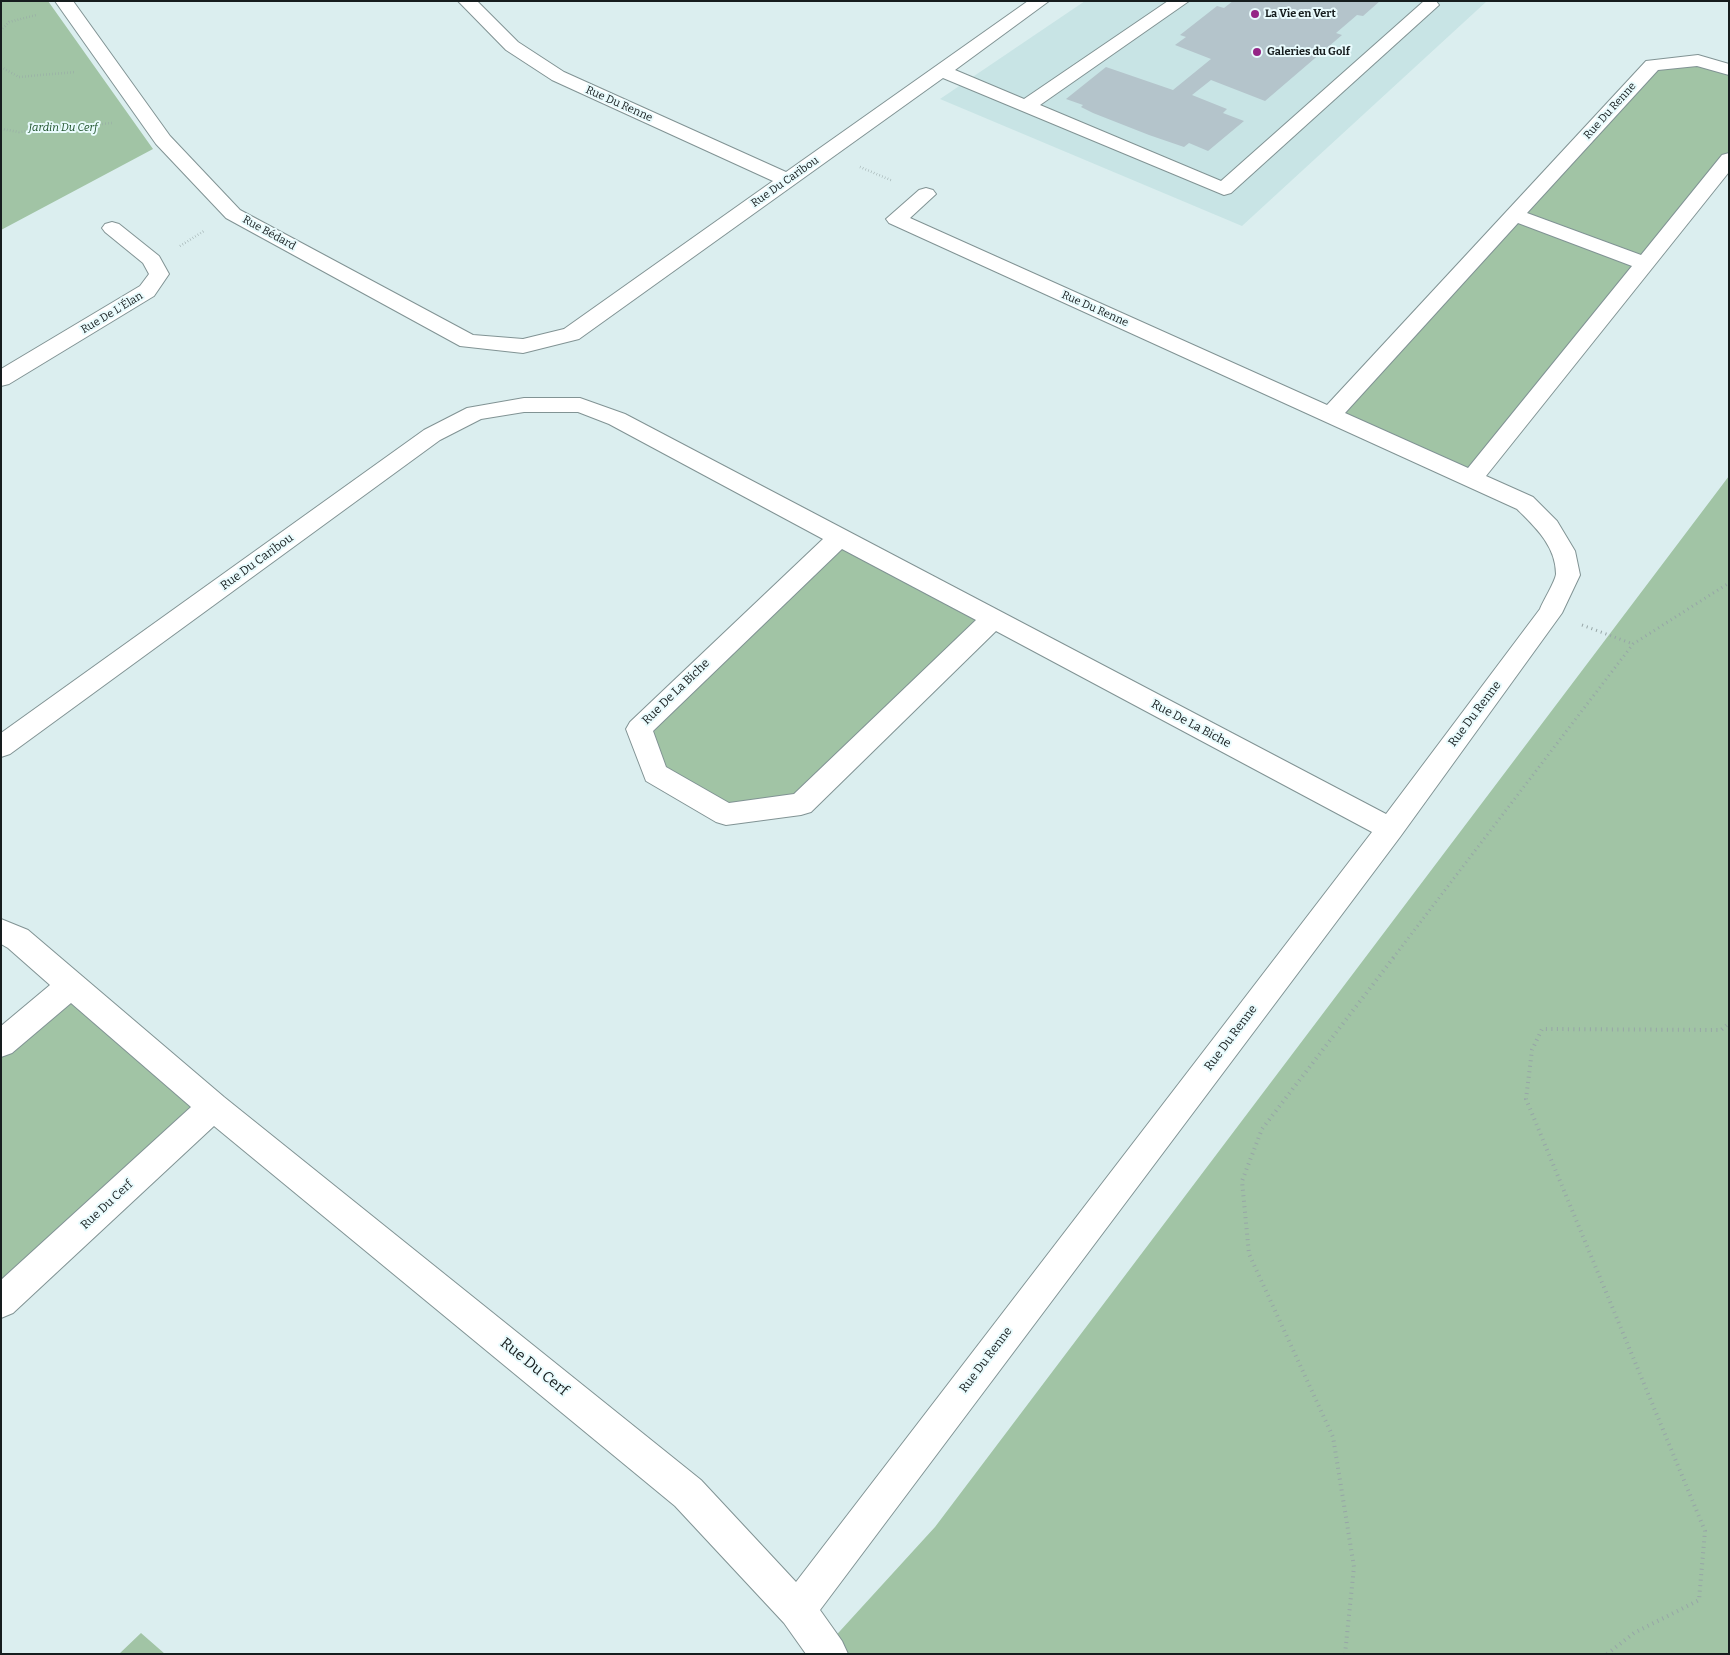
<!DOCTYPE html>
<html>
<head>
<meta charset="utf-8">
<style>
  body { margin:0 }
  #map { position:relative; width:1730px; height:1655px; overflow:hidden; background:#dbeeef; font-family:Bitter,serif }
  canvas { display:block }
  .frame { position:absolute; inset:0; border:2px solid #161d1e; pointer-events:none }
</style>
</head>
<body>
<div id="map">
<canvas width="1730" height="1655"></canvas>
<div class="frame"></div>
</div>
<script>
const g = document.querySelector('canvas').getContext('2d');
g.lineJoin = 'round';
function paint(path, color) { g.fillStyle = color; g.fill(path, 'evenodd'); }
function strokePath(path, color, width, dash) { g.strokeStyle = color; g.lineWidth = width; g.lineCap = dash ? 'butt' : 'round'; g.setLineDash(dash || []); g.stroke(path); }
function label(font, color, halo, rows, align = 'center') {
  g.font = font + ' Bitter,serif'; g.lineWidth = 4; g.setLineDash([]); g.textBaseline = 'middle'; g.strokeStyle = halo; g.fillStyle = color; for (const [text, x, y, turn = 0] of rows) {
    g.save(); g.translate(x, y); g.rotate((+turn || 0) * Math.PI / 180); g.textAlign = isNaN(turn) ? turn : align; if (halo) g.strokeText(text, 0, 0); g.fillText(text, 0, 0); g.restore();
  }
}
const built = new Path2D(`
  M1085,1H1487L1242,226L940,99Z`);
const green = new Path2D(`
  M1,1H48L153,149L1,230Z
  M1698,60L1729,70V159L1472,478L1330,415L1652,65Z
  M1729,476V1654H819L935,1527Z
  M839,537L993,619L801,804L726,814L655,774L639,729Z
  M71,985L213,1107L1,1302V1044Z
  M141,1633L165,1654H119Z`);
const building = new Path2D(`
  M1233,1H1380L1363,16L1357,15L1336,33L1342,35L1265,101L1211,80L1192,95L1227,109L1223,113L1244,121L1208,151L1189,143L1184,147L1149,135L1093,113L1081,107L1083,105L1066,99L1106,67L1173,90L1211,59L1175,45L1186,37L1180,35L1217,6L1224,8Z`);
const pathFar2 = new Path2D(`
  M1,31L9,22L36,15
  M1,67L19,77L75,72
  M1,129L19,132L112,123
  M860,167L893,181
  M180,246L204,231`);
const pathFar1 = new Path2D(`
  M1582,625L1633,644
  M1393,958L1633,644L1729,583`);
const path = new Path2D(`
  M1345,1654L1354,1567L1333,1437L1249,1254L1242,1181L1262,1129L1394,957
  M1607,1654L1634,1633L1699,1600L1705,1531L1526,1099L1532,1050L1542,1029L1721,1030L1729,1023`);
const minor = new Path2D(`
  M55,1H73L170,136L240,210L473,335L523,339L564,329L773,181L552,80L506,50L458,1H477L518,42L564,72L786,172L1028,1H1049L955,70L1024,99L1168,1H1189L1040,105L1221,181L1424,1H1436L1439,5L1231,193L1224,195L943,78L579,339L523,353L460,346L226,218L156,144Z
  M1698,55L1729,64V75L1697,66L1658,70L1527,213L1641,255L1722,155L1729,153V172L1486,476L1533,497L1557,521L1575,551L1580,575L1562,613L1400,837L820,1610L842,1641L848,1654H806L784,1623L675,1506L214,1126L13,1313L1,1318V1280L191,1107L71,1003L12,1053L1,1057V1026L50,985L8,948L1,944V919L28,930L224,1097L701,1480L796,1582L1372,832L996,631L811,812L801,815L726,825L716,822L646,781L626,729L630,722L823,539L609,424L578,412H524L481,419L440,440L10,754L1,757V733L424,430L467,408L524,398H580L625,414L1386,814L1540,609C1543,601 1555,582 1556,574C1556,546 1535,527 1517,509L889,223L886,219L919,190L926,188L933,190L936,194L910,218L1327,405L1646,61ZM1518,223L1632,266L1468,468L1345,413ZM842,549L976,620L794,794L729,803L666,767L653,731Z
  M112,222L119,224L159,256L169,274L154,296L9,384L1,386V369L140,286L149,274L143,263L105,232L102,228L105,224Z`);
const markers = [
  [1255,14,5,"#952586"],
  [1257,52,5,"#952586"]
];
const farPoinames = [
  ["La Vie en Vert",1265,14],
  ["Galeries du Golf",1267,52]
];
const farStreetnames = [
  ["Rue Du Renne",619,104,24],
  ["Rue Du Renne",1610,111,-48],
  ["Rue Du Caribou",785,182,-35],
  ["Rue Bédard",269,233,29],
  ["Rue Du Renne",1095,309,24],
  ["Rue De L'Élan",112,313,-31]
];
const farParknames = [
  ["Jardin Du Cerf",63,128]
];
const streetNames = [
  ["Rue Du Caribou",257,562,-36],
  ["Rue De La Biche",676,692,-44],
  ["Rue Du Renne",1475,714,-53],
  ["Rue De La Biche",1191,724,28],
  ["Rue Du Renne",1231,1038,-53],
  ["Rue Du Cerf",107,1205,-43],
  ["Rue Du Renne",986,1360,-53]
];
const nearStreetnames = [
  ["Rue Du Cerf",534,1367,39]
];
paint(built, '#c8e4e5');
paint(green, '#a1c4a5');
paint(building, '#b4c4cb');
strokePath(minor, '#819394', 2);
strokePath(pathFar2, '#97a6a7', 2.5, [0.5, 2.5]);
strokePath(pathFar1, '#97a6a7', 3, [1, 4]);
strokePath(path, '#97a6a7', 4, [1, 4.5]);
paint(minor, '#fff');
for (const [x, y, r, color] of markers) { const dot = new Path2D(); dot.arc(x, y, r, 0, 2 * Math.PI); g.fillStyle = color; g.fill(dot); strokePath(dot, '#e9fbfd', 2); }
label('bold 11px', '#161d1e', '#e9fbfd', farPoinames, 'left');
label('11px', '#161d1e', '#e9fbfd', farStreetnames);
label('italic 11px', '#184d24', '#e9fbfd', farParknames);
label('12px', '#161d1e', '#e9fbfd', streetNames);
label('15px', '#161d1e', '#e9fbfd', nearStreetnames);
</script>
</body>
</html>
